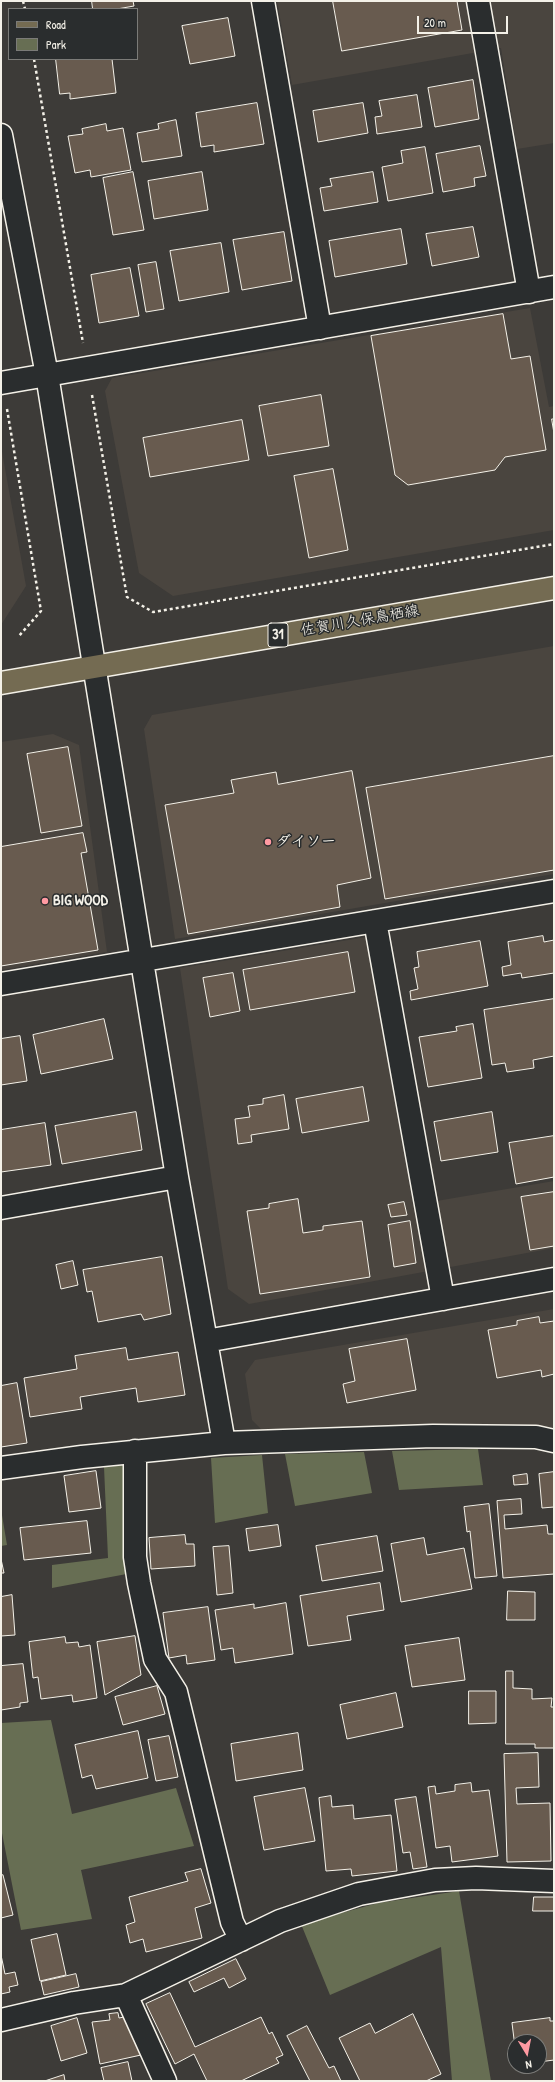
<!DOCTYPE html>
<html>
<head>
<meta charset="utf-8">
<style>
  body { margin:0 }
  #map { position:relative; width:555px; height:2082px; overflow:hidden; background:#3d3b38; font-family:"Patrick Hand",sans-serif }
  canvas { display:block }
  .frame { position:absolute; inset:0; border:2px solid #f4f1e8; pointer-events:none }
  .legend { position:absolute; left:8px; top:8px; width:130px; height:52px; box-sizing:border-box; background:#2a2d2e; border:1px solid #7b7b78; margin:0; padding:5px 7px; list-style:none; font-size:12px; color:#f4f1e8 }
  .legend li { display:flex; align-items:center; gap:8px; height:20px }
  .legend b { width:20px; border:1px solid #7b7b78 }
  .north { position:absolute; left:507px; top:2034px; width:40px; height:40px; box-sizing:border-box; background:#2a2d2e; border:1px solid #7b7b78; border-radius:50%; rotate:170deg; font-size:11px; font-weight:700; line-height:16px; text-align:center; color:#f4f1e8 }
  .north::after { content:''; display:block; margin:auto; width:14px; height:18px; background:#ff9aa2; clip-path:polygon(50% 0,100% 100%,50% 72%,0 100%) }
  .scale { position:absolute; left:417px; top:16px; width:91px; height:18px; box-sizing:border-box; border:2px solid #f4f1e8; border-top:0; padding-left:5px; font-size:12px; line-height:14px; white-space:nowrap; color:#f4f1e8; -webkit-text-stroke:3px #2a2d2e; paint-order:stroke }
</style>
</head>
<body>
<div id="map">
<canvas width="555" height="2082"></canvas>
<div class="frame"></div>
<ul class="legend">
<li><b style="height:5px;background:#746b52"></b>Road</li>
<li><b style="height:11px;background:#676e53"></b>Park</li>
</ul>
<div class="north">N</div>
<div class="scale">20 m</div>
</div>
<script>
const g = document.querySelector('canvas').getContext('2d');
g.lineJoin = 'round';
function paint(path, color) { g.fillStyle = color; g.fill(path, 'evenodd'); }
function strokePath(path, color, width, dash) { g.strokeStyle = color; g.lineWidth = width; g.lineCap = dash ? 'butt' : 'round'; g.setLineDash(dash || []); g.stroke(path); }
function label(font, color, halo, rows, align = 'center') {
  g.font = font + ' "Patrick Hand","Klee One",sans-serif'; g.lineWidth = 3; g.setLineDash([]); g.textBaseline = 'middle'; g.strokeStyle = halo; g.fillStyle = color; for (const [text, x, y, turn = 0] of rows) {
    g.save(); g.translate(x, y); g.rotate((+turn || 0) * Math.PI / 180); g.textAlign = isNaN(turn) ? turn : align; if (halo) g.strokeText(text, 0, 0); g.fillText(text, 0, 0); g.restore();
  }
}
const built = new Path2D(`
  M277,1H554V143L517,149L501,48L292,85Z
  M530,308L549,407L554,406V530L173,596L139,573L105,391L112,378Z
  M1,446L26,586L1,625Z
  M554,646V874L175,939L144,729L152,715Z
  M53,734L79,745L107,952L1,970V742Z
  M366,937L413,1205L554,1181V1248L249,1304L228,1289L180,968Z
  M554,1309V1431L539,1426L262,1430L252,1420L245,1374L255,1360Z`);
const green = new Path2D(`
  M478,1449L483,1485L399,1490L392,1451Z
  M364,1452L372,1493L295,1506L285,1454Z
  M262,1455L268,1513L215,1523L211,1458Z
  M127,1465L132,1573L52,1588V1565L108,1558L104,1467Z
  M1,1509L7,1545L1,1546Z
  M51,1720L72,1814L176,1788L194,1846L81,1870L92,1919L21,1930L1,1828V1723Z
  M459,1891L491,2081H452L441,1947L330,1995L301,1924L378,1903Z`);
const building = new Path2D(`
  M92,1H133L134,6L117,9H93Z
  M333,1H457L462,30L342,51Z
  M228,18L235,56L190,64L182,26Z
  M56,59H112L116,93L70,99V93L60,94Z
  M473,80L479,119L435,127L428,88Z
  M417,95L422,127L377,134L375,117L382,116L379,101Z
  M257,103L264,144L214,152V145L201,147L196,113Z
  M363,103L368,133L318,142L313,111Z
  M176,120L182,156L142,162L137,133L159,129L158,124Z
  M106,124L107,131L123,128L131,170L91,177L90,170L75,173L68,136L83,134L82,129Z
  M480,146L486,176L474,178L475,186L443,192L436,154Z
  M425,147L433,193L388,201L382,167L403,163L401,151Z
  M133,172L144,230L113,235L103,178Z
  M202,172L208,210L154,219L148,181Z
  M373,172L378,202L324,211L320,188L332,186L330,179Z
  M473,227L479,257L432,266L426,234Z
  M401,229L407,264L335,277L329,241Z
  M284,232L292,281L242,290L233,240Z
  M221,243L229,292L179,301L170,251Z
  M156,262L164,309L146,312L138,265Z
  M130,268L139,316L99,323L91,275Z
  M503,314L511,359L530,356L546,450L505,457L495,470L408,485L395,475L371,336Z
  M321,395L329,446L268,456L259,406Z
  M552,419H554V433Z
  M242,420L249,460L150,477L143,438Z
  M333,469L348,550L309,558L294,476Z
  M68,747L82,826L41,833L27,754Z
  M554,756V870L385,899L366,788Z
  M352,771L371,878L337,885L340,907L188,934L165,805L234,793L231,780L276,772L278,784Z
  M83,833L87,852L81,853L98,950L1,966V847Z
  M543,936L544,942L554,940V973L522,978L521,973L503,976L502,967L511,965L508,942Z
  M480,941L488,986L411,1000L410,991L418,989L414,968L419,967L417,952Z
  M348,952L355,992L250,1010L243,970Z
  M233,973L240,1011L210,1017L203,978Z
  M554,999V1056L533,1060L534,1068L507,1072L505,1063L492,1065L484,1010Z
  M104,1019L113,1059L41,1074L33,1035Z
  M473,1024L482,1078L428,1087L419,1037L457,1031L456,1027Z
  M20,1036L27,1081L1,1085V1039Z
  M363,1087L369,1121L302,1133L296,1099Z
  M284,1095L289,1129L251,1135L252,1142L238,1144L235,1119L250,1117L248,1106L263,1104V1099Z
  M136,1112L142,1150L62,1164L55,1126Z
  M492,1112L498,1152L441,1161L434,1122Z
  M45,1123L51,1165L1,1172V1130Z
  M554,1136V1177L516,1184L509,1143Z
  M554,1192V1246L530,1250L521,1197Z
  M298,1199L303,1233L323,1230V1226L362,1221L370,1277L260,1294L247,1211L269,1208V1204Z
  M404,1202L407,1215L391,1217L388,1205Z
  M410,1221L416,1263L394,1267L388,1225Z
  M162,1257L171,1314L144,1320L141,1314L98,1322L92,1291L87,1292L83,1270Z
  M73,1261L78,1285L61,1289L56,1265Z
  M539,1317L540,1323L554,1321V1374L542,1377L541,1370L497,1378L488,1330L517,1325V1321Z
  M407,1339L416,1390L347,1403L343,1384L355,1381L349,1349Z
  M126,1348L128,1360L178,1352L185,1395L138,1402L136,1388L80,1397L82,1409L30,1417L24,1378L77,1369L75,1356Z
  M17,1383L27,1443L1,1447V1386Z
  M96,1471L101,1508L69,1512L64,1476Z
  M554,1472V1507L542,1508L539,1474Z
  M527,1474L528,1484L514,1485L513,1476Z
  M521,1499L522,1514L504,1515L505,1529L547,1525L548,1534H554V1574L503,1578L497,1501Z
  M489,1504L497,1576L475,1578L470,1531L467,1532L464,1507Z
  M87,1521L91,1553L24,1560L20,1528Z
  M278,1525L281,1546L249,1551L246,1529Z
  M185,1535L186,1544H194L195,1566L151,1569L149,1538Z
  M377,1536L383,1571L322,1581L316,1546Z
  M424,1538L427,1555L464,1548L472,1589L401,1602L391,1544Z
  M229,1546L233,1593L217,1595L213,1547Z
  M1,1559L4,1573H1Z
  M380,1583L384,1610L347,1616L351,1640L308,1646L300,1596Z
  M508,1591L535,1592V1620H507Z
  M12,1595L15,1635L1,1636V1597Z
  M286,1603L293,1654L235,1663L233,1648L221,1650L215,1610L254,1604V1608Z
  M208,1607L215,1660L187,1664L186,1655L169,1658L163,1613Z
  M135,1636L141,1675L105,1695L97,1642Z
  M65,1637L66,1643L78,1642L79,1647L90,1645L97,1698L73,1702L72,1695L41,1699L38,1677L33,1678L29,1642Z
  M459,1638L465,1680L412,1687L405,1646Z
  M23,1664L28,1702L20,1703V1707L1,1710V1666Z
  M506,1671H513V1688L532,1689V1699L552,1698L551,1707H554V1748H535V1744H506Z
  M157,1686L165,1714L123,1725L115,1697Z
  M469,1691H496V1723L469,1724Z
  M396,1693L403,1727L347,1739L340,1705Z
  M138,1731L148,1778L96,1789L92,1775L82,1778L75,1745Z
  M298,1733L303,1770L236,1781L231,1744Z
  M169,1736L178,1777L156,1781L148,1740Z
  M538,1753L539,1787L516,1788L517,1804L550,1803L551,1861L507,1862L504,1754Z
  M471,1783L472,1792L489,1790L498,1856L452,1862L450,1846L436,1848L428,1787L435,1786L436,1794L455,1791V1785Z
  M305,1788L315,1841L264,1850L254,1797Z
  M331,1796L332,1807L353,1805L354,1819L391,1815L397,1871L352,1876L351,1869L326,1871L319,1798Z
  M416,1797L427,1867L413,1869L410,1852L403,1853L395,1800Z
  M201,1869L211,1903L195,1908L202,1938L146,1952L143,1939L130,1943L126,1925L135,1922L129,1897L188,1881L185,1873Z
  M3,1875L13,1915L1,1918V1876Z
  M534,1897H554V1911H533Z
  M57,1934L66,1975L40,1981L31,1940Z
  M1,1955L5,1974L15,1972L18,1985L9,1987L10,1992L1,1994Z
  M236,1959L246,1979L229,1988L224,1978L194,1992L189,1982Z
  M76,1974L79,1987L44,1995L41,1982Z
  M170,1993L195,2047L261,2017L269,2034L272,2032L283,2055L276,2058L279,2063L241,2081H207L194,2054L175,2064L146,2004Z
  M118,2013L119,2018L124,2017L141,2055L100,2064L92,2022L110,2020L109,2014Z
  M413,2014L441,2074L426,2081H360L339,2038L370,2023L375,2033Z
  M77,2018L87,2053L61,2061L51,2026Z
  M550,2018V2021H554V2060L539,2062V2042H515V2047L512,2023Z
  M307,2026L329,2068L334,2066L341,2081H310L287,2036Z
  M128,2062L132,2081H104L101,2068Z
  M64,2075L65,2081H45Z`);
const path = new Path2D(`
  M23,1L25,9
  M34,59L83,343
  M92,395L127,597L153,612L554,544
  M7,409L41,611L18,637`);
const minor = new Path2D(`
  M263,1L320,328
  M478,1L529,292
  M1,135L47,375L177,1177L224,1443
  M1,383L554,287
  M375,921L443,1299
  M1,984L554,891
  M1,1208L177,1177
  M206,1341L554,1279
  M135,1451V1557L139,1583L155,1659L176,1692L232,1922L241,1940
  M1,1468L82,1457L224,1443L433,1436L536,1437L554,1441
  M126,1995L165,2081
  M1,2020L74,2003L126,1995L280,1921L359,1894L435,1880L476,1878L554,1881`);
const major = new Path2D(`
  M1,683L554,588`);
const markers = [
  [268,842,4,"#ff9aa2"],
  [45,901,4,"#ff9aa2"]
];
const shields = [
  [278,635,20]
];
const shieldNames = [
  ["31",278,635]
];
const streetNames = [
  ["佐賀川久保鳥栖線",360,621,-10]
];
const poiNames = [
  ["ダイソー",276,842],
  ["BIG WOOD",53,901]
];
paint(built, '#4a453f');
paint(green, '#676e53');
paint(building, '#685b4f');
strokePath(building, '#f4f1e8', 1);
strokePath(minor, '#f4f1e8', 25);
strokePath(major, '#f4f1e8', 25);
strokePath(path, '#f4f1e8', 2.5, [3, 3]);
strokePath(minor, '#2a2d2e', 22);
strokePath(major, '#746b52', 22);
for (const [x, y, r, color] of markers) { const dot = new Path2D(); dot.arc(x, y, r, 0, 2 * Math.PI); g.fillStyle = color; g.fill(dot); strokePath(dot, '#2a2d2e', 1.5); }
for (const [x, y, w] of shields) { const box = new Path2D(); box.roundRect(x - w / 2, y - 12, w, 24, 3); g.fillStyle = '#2a2d2e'; g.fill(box); strokePath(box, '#f4f1e8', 1); }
label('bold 14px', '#f4f1e8', null, shieldNames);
label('15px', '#f4f1e8', '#2a2d2e', streetNames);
label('bold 15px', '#f4f1e8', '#2a2d2e', poiNames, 'left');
</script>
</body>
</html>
